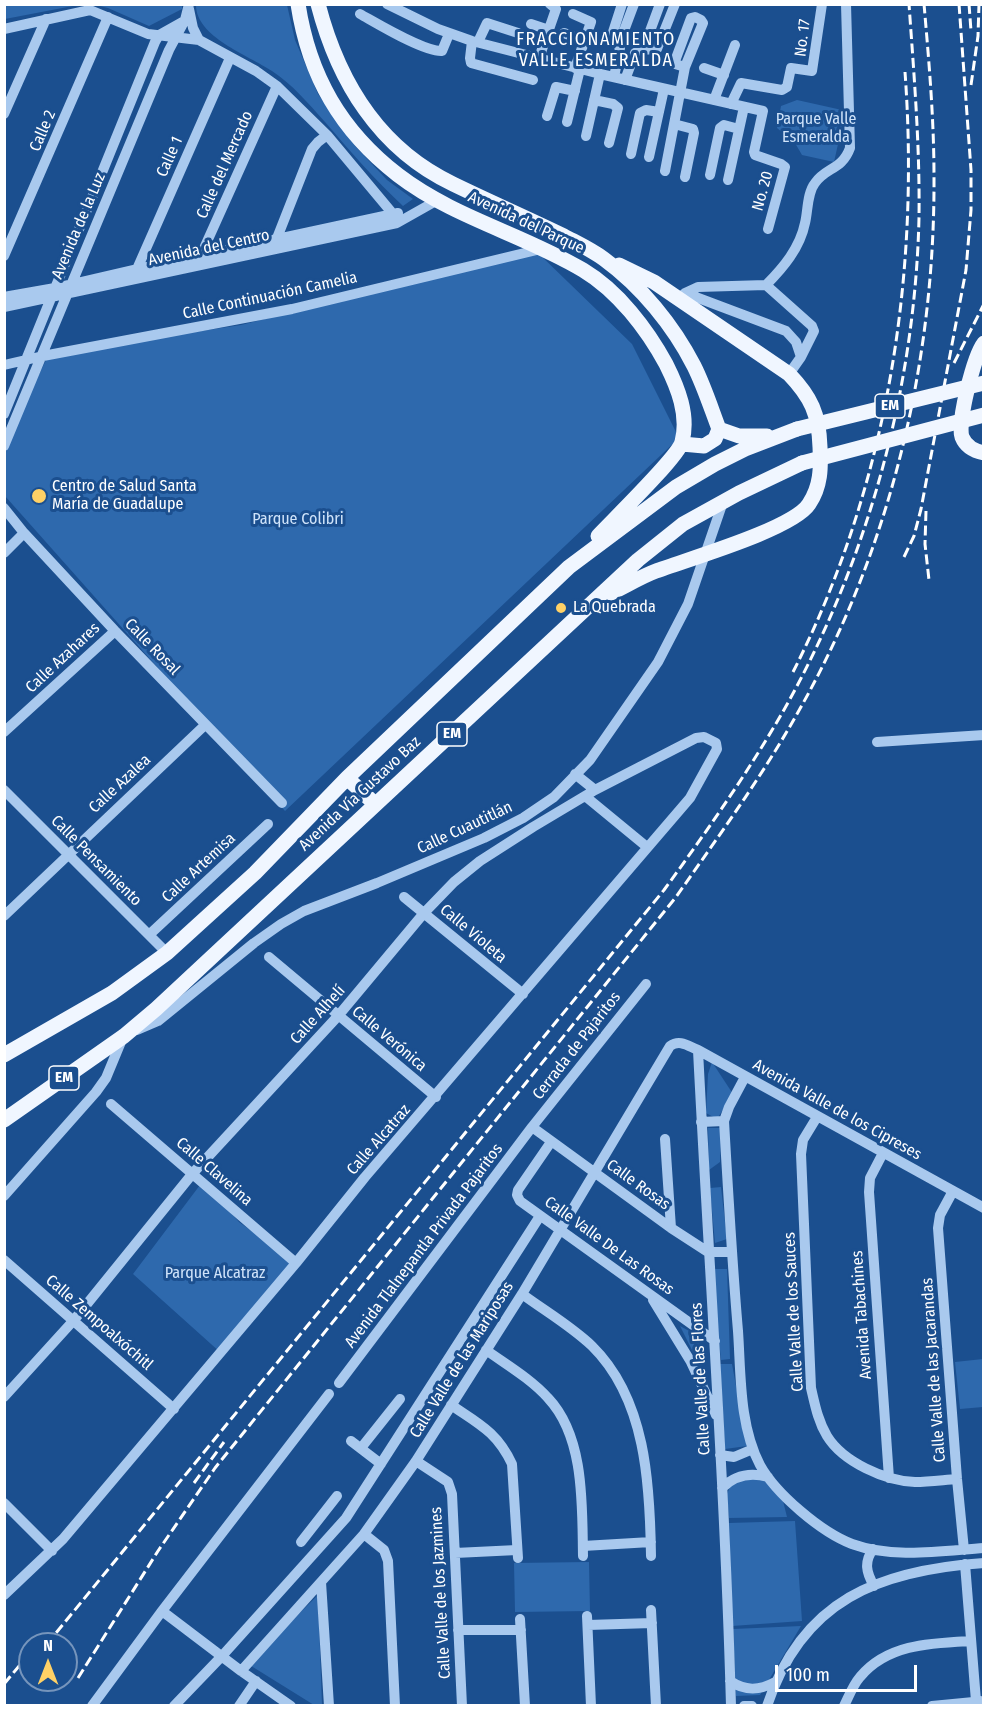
<!DOCTYPE html>
<html>
<head>
<meta charset="utf-8">
<style>
  body { margin:0 }
  #map { position:relative; width:988px; height:1710px; overflow:hidden; background:#1b4f8f; font-family:"Fira Sans Condensed",sans-serif }
  canvas { display:block }
  .frame { position:absolute; inset:0; border:6px solid #fff; pointer-events:none }
  .north { position:absolute; left:18px; top:1632px; width:60px; height:60px; box-sizing:border-box; background:#1b4f8f; border:2px solid #7695bc; border-radius:50%; rotate:0deg; font-size:16px; font-weight:700; line-height:24px; text-align:center; color:#fff }
  .north::after { content:''; display:block; margin:auto; width:21px; height:27px; background:#ffd166; clip-path:polygon(50% 0,100% 100%,50% 72%,0 100%) }
  .scale { position:absolute; left:775px; top:1665px; width:142px; height:27px; box-sizing:border-box; border:3px solid #fff; border-top:0; padding-left:8px; font-size:18px; line-height:21px; white-space:nowrap; color:#fff; -webkit-text-stroke:4px #1b4f8f; paint-order:stroke }
</style>
</head>
<body>
<div id="map">
<canvas width="988" height="1710"></canvas>
<div class="frame"></div>
<div class="north">N</div>
<div class="scale">100 m</div>
</div>
<script>
const g = document.querySelector('canvas').getContext('2d');
g.lineJoin = 'round';
function paint(path, color) { g.fillStyle = color; g.fill(path, 'evenodd'); }
function strokePath(path, color, width, dash) { g.strokeStyle = color; g.lineWidth = width; g.lineCap = dash ? 'butt' : 'round'; g.setLineDash(dash || []); g.stroke(path); }
function label(font, color, halo, rows, align = 'center') {
  g.font = font + ' "Fira Sans Condensed",sans-serif'; g.lineWidth = 6; g.setLineDash([]); g.textBaseline = 'middle'; g.strokeStyle = halo; g.fillStyle = color; for (const [text, x, y, turn = 0] of rows) {
    g.save(); g.translate(x, y); g.rotate((+turn || 0) * Math.PI / 180); g.textAlign = isNaN(turn) ? turn : align; if (halo) g.strokeText(text, 0, 0); g.fillText(text, 0, 0); g.restore();
  }
}
const green = new Path2D(`
  M5,4H78V5L5,19Z
  M96,5H182V9L149,26L108,8Z
  M196,5H287L295,40L318,94L355,146L387,180L413,199L403,206C375,180 350,151 325,122C309,104 292,84 272,71C248,55 196,37 196,5Z
  M797,100L842,110L843,122L834,162L802,155L795,143L777,128L781,106Z
  M536,251L632,344L679,438L285,811L5,496L4,445L49,354L241,325Z
  M712,1062L733,1094L717,1119L706,1113L708,1074Z
  M708,1128H721L720,1162L709,1170Z
  M203,1181L239,1222L296,1263L221,1353L133,1274Z
  M721,1187L727,1239L715,1243L710,1188Z
  M712,1269H727L730,1359L721,1360Z
  M680,1326L702,1338V1370Z
  M983,1359V1407L960,1409L955,1362Z
  M720,1364H732L747,1446L725,1449Z
  M743,1476L767,1480L783,1501L787,1517L729,1518L727,1494L732,1482Z
  M795,1521L802,1621L732,1626L729,1523Z
  M589,1562L590,1611L515,1612L514,1563Z
  M318,1595L322,1705H314L248,1664Z
  M801,1626L760,1695L736,1696L733,1629Z`);
const minor = new Path2D(`
  M387,4L438,29L472,41L600,74L763,111L754,152L755,155L781,164L785,167L768,229
  M189,9L193,28L199,40
  M360,14C378,24 424,52 442,51L449,34
  M573,14L591,22L575,68
  M531,24L549,30
  M4,29L90,10L148,34L199,40L256,71L277,86L327,135L393,214L397,223
  M564,33L584,41
  M472,41L470,58L471,63L533,80
  M478,42L487,23L518,33
  M619,44L634,4
  M643,50L660,4
  M539,58L556,9L550,4
  M704,68L724,75
  M614,77L620,48L612,35L622,4
  M625,80L635,53L640,50L657,49L675,4
  M594,100L613,104L618,108L609,143
  M714,100L735,45
  M731,104L741,83L782,90L787,87L791,68L812,71L822,4
  M4,114L46,19
  M547,116L556,87L575,91
  M567,122L580,69
  M674,124L693,129L694,133L685,177
  M586,136L600,74
  M631,154L640,113L646,110L659,112
  M649,157L664,89
  M665,171L685,67L703,23L701,20L695,17L691,18L675,61V64L685,67
  M710,175L720,128L724,125L739,129
  M728,180L744,107
  M277,238L312,149L318,142L327,135
  M201,255L277,86
  M4,256L108,17
  M137,269L230,58
  M766,285C783,268 800,248 805,223C808,211 807,193 815,183C826,167 842,170 850,148L846,4
  M685,293L786,331L796,342L801,357
  M4,297L55,288L137,269L398,213
  M678,299L685,293L698,287L766,285L812,326L814,331L801,357L789,374
  M4,307L397,223L436,201
  M4,365L43,356L292,309L541,249
  M4,414L155,42L159,35L184,21
  M4,446L169,50L185,20L189,4
  M4,508L24,533L115,631L282,803
  M4,553L24,533
  M4,732L115,631
  M877,742L984,735
  M575,774L595,790
  M4,790L167,953
  M585,796L647,847
  M404,897L523,994
  M4,916L205,725
  M150,934L268,824
  M269,957L436,1097
  M137,1030L158,1021L254,943L281,924L304,911L377,883L484,838L523,818L554,797L590,760L658,662L688,604L723,502
  M698,1050C709,1269 725,1487 731,1706
  M745,1077L729,1107L724,1121C728,1191 732,1261 738,1331C741,1374 739,1425 760,1465C776,1494 821,1532 852,1544C893,1559 941,1551 984,1548
  M111,1104L296,1263
  M817,1117L803,1140L801,1154L811,1388C815,1405 818,1421 827,1436C843,1462 885,1481 915,1482C929,1482 943,1480 957,1479
  M701,1122L724,1121
  M532,1127L671,1228L708,1252H732
  M665,1139L671,1228
  M551,1142L518,1190L517,1195L520,1201L715,1341
  M883,1153L870,1178L869,1192L889,1478
  M953,1191L940,1215L938,1228L957,1479L964,1550
  M4,1196L96,1092L106,1078L123,1037
  M4,1260L174,1409
  M522,1294C545,1311 571,1326 592,1346C646,1399 650,1484 651,1556
  M653,1300L691,1362L716,1415
  M486,1350C507,1365 531,1379 548,1398C585,1437 582,1506 583,1556
  M339,1383L532,1127L646,984
  M4,1397L74,1320L193,1173L338,1016L424,913L454,882L480,861L533,827L595,790L696,738L704,737L716,743L717,749L690,798L365,1177L296,1263L63,1539L4,1595
  M451,1405C479,1424 497,1432 512,1464L518,1558
  M351,1441L381,1464
  M361,1448L400,1399
  M720,1455L734,1457L753,1449
  M416,1461L448,1482L452,1494L462,1706
  M722,1488C735,1475 750,1472 768,1477
  M4,1503L52,1551
  M364,1534L384,1550L388,1561L395,1706
  M301,1542L337,1496
  M583,1546L651,1542
  M873,1549C864,1562 866,1572 874,1586
  M455,1553L517,1550
  M965,1564L976,1701
  M321,1582L329,1706
  M651,1610L656,1706
  M162,1611L241,1671L291,1706
  M587,1616L591,1706
  M520,1619L525,1706
  M588,1625L652,1623
  M458,1630H521
  M241,1671L364,1534L416,1461L522,1294L670,1046C680,1039 688,1046 698,1050L984,1208
  M730,1681C745,1691 759,1691 775,1682
  M92,1706L162,1611L329,1394
  M174,1706L222,1656L346,1518L540,1216
  M239,1706L256,1681
  M744,1706H752
  M767,1706C802,1600 879,1570 984,1563
  M844,1706C849,1696 853,1685 860,1677C887,1644 931,1643 971,1641
  M932,1706L984,1701`);
const major = new Path2D(`
  M298,4C309,76 341,131 398,175C454,218 523,234 583,270C618,291 647,329 666,364C678,388 689,415 682,442C678,457 612,521 598,536
  M318,4C338,81 379,149 453,184C490,202 527,218 564,236C577,243 592,250 604,259C641,286 673,325 694,366C704,386 711,408 719,429L739,436H767
  M984,343C974,356 957,422 962,437C966,447 974,451 984,453
  M682,444L704,446L715,439L719,429
  M611,593C626,586 640,577 656,571C688,559 793,529 809,504C821,486 821,468 820,447C819,414 811,397 789,374L654,282L619,265
  M347,778L375,804
  M4,1055L112,993L167,953L255,873L347,778L569,567L676,487L715,464L745,449L797,429
  M4,1120L124,1036L156,1009L638,560L683,524L739,493L802,463`);
const rail = new Path2D(`
  M969,4L971,31
  M971,85L978,36L979,4
  M954,363L984,304
  M926,511L925,544L929,580
  M904,557L914,536L921,509L966,270L971,210V170L959,4
  M793,672C887,487 920,277 905,72
  M194,1483L224,1442
  M47,1644L664,890C707,831 749,771 785,708C868,560 915,388 919,218C920,147 914,75 909,4
  M78,1678L158,1551L215,1468L676,897C718,837 761,778 797,714C890,551 935,363 934,177C934,119 929,62 924,4
  M4,1684L30,1653`);
const majorBridge = new Path2D(`
  M797,429L984,383
  M802,463L984,415`);
const markers = [
  [39,496,8,"#ffd166"],
  [561,608,6,"#ffd166"]
];
const shields = [
  [890,406,30],
  [452,734,30],
  [64,1078,30]
];
const shieldNames = [
  ["EM",890,406],
  ["EM",452,734],
  ["EM",64,1078]
];
const streetNames = [
  ["No. 17",803,38,-83],
  ["Calle 2",43,131,-67],
  ["Calle 1",170,157,-66],
  ["Calle del Mercado",225,165,-66],
  ["No. 20",763,191,-75],
  ["Avenida del Parque",526,223,25],
  ["Avenida de la Luz",79,226,-67],
  ["Avenida del Centro",209,248,-12],
  ["Calle Continuación Camelia",270,296,-12],
  ["Calle Rosal",152,647,46],
  ["Calle Azahares",63,658,-43],
  ["Calle Azalea",120,784,-43],
  ["Avenida Vía Gustavo Baz",360,794,-43],
  ["Calle Cuautitlán",465,828,-25],
  ["Calle Pensamiento",96,861,45],
  ["Calle Artemisa",199,868,-43],
  ["Calle Violeta",473,934,40],
  ["Calle Alhelí",318,1015,-48],
  ["Calle Verónica",389,1039,40],
  ["Cerrada de Pajaritos",577,1046,-52],
  ["Avenida Valle de los Cipreses",837,1110,29],
  ["Calle Alcatraz",379,1140,-49],
  ["Calle Clavelina",214,1172,41],
  ["Calle Rosas",638,1185,36],
  ["Avenida Tlalnepantla Privada Pajaritos",424,1246,-53],
  ["Calle Valle De Las Rosas",609,1246,36],
  ["Calle Valle de los Sauces",794,1312,-93],
  ["Avenida Tabachines",862,1315,-94],
  ["Calle Zempoalxóchitl",99,1323,41],
  ["Calle Valle de las Mariposas",462,1360,-58],
  ["Calle Valle de las Jacarandas",934,1370,-94],
  ["Calle Valle de las Flores",701,1379,-93],
  ["Calle Valle de los Jazmines",441,1593,-93]
];
const parkNames = [
  ["Parque Valle",816,120],
  ["Esmeralda",816,138],
  ["Parque Colibri",298,520],
  ["Parque Alcatraz",215,1274]
];
const poiNames = [
  ["Centro de Salud Santa",52,487],
  ["María de Guadalupe",52,505],
  ["La Quebrada",573,608]
];
const neighbourhoodNames = [
  ["FRACCIONAMIENTO",596,40],
  ["VALLE ESMERALDA",596,61]
];
paint(green, '#2e69ad');
strokePath(minor, '#a9c9ee', 10);
strokePath(major, '#f0f6ff', 15);
strokePath(rail, '#fff', 3, [10, 4.5]);
strokePath(majorBridge, '#f0f6ff', 15);
for (const [x, y, r, color] of markers) { const dot = new Path2D(); dot.arc(x, y, r, 0, 2 * Math.PI); g.fillStyle = color; g.fill(dot); strokePath(dot, '#1b4f8f', 2); }
for (const [x, y, w] of shields) { const box = new Path2D(); box.roundRect(x - w / 2, y - 12, w, 24, 4.5); g.fillStyle = '#1b4f8f'; g.fill(box); strokePath(box, '#fff', 1.5); }
label('bold 15px', '#fff', null, shieldNames);
label('16px', '#fff', '#1b4f8f', streetNames);
label('16px', '#cfe3fa', '#1b4f8f', parkNames);
label('16px', '#fff', '#1b4f8f', poiNames, 'left');
g.letterSpacing = '1.5px';
label('18px', '#fff', '#1b4f8f', neighbourhoodNames);
g.letterSpacing = '0px';
</script>
</body>
</html>
